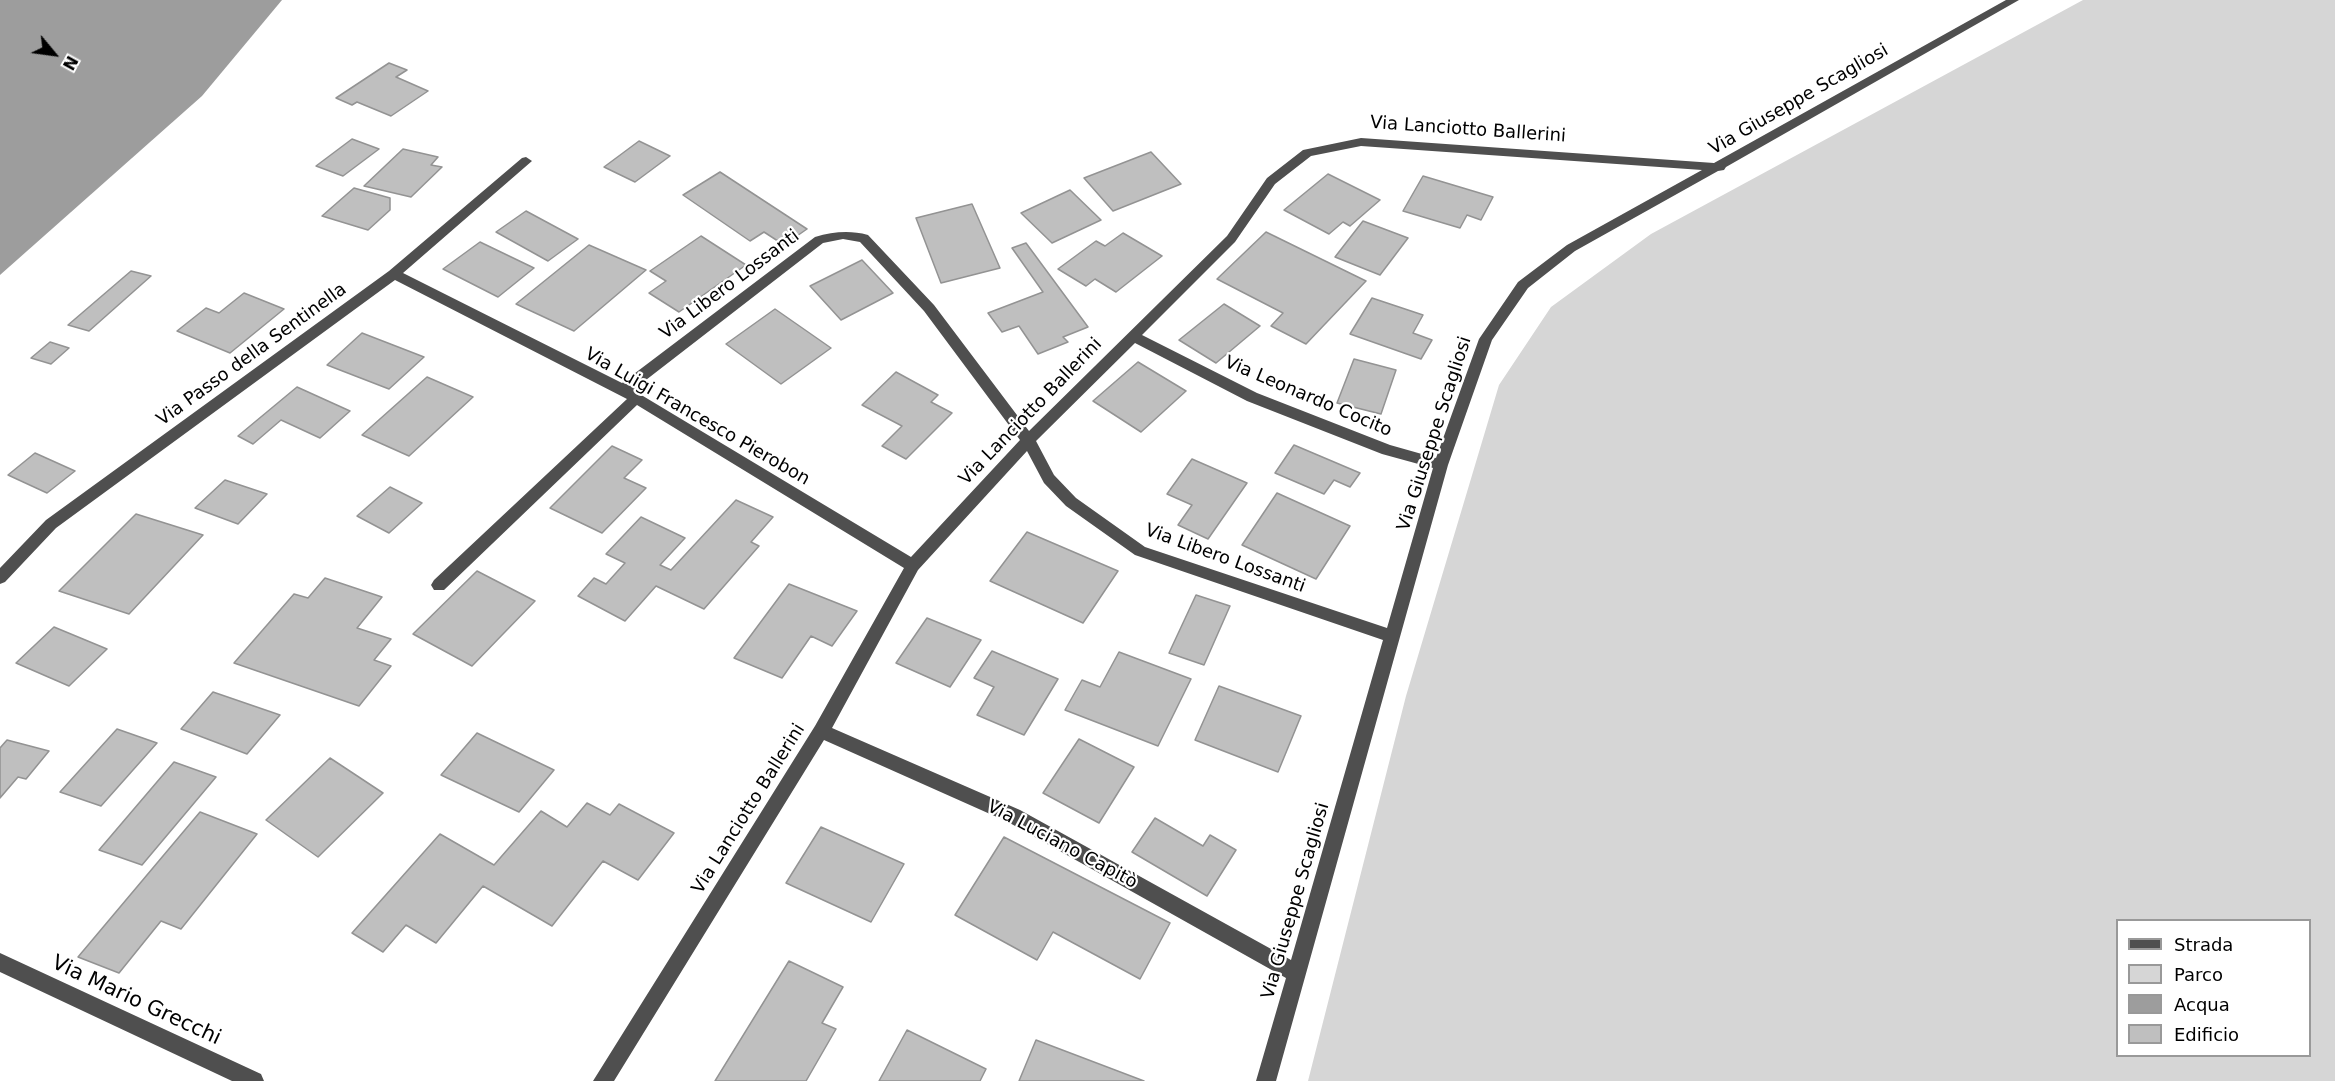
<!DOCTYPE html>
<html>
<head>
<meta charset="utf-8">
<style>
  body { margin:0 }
  #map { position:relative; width:2335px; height:1081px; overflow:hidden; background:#fff; font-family:"DejaVu Sans",sans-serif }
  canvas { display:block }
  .legend { position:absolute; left:2116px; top:919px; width:195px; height:138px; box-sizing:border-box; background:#fff; border:2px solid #999; margin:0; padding:8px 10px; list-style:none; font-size:18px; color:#000 }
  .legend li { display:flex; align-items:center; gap:12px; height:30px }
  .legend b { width:30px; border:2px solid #999 }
  .north { position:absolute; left:24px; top:24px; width:60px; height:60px; -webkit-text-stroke:4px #fff; paint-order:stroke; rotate:119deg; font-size:16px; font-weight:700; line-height:24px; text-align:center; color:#000 }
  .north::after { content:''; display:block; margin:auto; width:21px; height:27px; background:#000; clip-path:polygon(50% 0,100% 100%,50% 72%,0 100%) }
</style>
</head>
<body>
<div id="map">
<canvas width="2335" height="1081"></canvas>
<ul class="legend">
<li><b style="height:8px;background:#4f4f4f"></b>Strada</li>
<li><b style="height:16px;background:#d6d6d6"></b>Parco</li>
<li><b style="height:16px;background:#9d9d9d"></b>Acqua</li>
<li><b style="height:16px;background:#bfbfbf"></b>Edificio</li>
</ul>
<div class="north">N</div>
</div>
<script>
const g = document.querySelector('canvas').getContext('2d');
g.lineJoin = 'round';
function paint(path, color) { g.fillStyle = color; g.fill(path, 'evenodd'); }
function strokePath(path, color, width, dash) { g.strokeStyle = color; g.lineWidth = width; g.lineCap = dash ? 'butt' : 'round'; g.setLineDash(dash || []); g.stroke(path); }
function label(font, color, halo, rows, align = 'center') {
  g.font = font + ' "DejaVu Sans",sans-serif'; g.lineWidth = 4.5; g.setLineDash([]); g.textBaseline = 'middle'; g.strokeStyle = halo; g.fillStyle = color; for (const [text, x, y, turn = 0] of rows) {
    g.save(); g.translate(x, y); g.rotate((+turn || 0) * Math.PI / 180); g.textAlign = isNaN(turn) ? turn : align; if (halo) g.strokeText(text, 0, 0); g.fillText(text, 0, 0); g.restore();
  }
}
const green = new Path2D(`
  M2083,0H2335V1081H1308L1406,696L1499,385L1551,307L1651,234ZM2118,920H2310V1056H2118Z`);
const water = new Path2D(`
  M0,0H282L202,96L0,275Z`);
const building = new Path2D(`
  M389,63L407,70L396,77L428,91L391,116L357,102L352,105L336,98Z
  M352,139L379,149L343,176L316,166Z
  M639,141L670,156L635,182L604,167Z
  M403,149L438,157L431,165L442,167L411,197L364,186Z
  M1151,152L1181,184L1113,211L1084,178Z
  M720,172L807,229L784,245L764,232L750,241L683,195Z
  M1328,174L1380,200L1350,226L1343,222L1329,234L1284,210Z
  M1423,176L1493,197L1481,220L1467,215L1460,228L1403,211Z
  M354,188L390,198V210L368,230L322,216Z
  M1070,190L1101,220L1052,243L1021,213Z
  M972,204L1000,268L941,283L916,218Z
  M526,211L578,239L548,261L496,232Z
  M1363,221L1408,238L1380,275L1335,257Z
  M1266,232L1366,281L1306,344L1271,326L1283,313L1217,279Z
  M1123,233L1162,256L1116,292L1095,279L1086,286L1058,269L1096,241L1105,246Z
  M701,236L746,265L679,312L649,293L666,281L650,271Z
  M480,242L534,268L498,297L443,269Z
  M1026,243L1088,327L1063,337L1068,342L1038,354L1019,326L1002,332L988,313L1043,292L1012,248Z
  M589,245L646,270L574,331L516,304Z
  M862,260L893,293L841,320L810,286Z
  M131,271L151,276L89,331L68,325Z
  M244,293L284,309L230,353L177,331L206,308L219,313Z
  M1372,298L1423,315L1413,333L1432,340L1421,359L1350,334Z
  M1224,304L1260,326L1216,363L1179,340Z
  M775,309L831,348L781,384L726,344Z
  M362,333L424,357L389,389L327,365Z
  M50,342L69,348L51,364L31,358Z
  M1354,359L1396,370L1381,414L1337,403Z
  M1138,362L1186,391L1141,432L1093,401Z
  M896,372L938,395L931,402L952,413L906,459L882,446L902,426L862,405Z
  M427,377L473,397L409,456L362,435Z
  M297,387L350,411L320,438L281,420L253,444L238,436Z
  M1294,445L1360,473L1350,487L1334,480L1324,494L1275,473Z
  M612,446L642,460L624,478L646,488L602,533L550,508Z
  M35,453L75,471L47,493L8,475Z
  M1192,459L1247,483L1208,539L1178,525L1192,505L1167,494Z
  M225,480L267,494L238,524L195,508Z
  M390,487L422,503L389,533L357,516Z
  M1277,493L1350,526L1316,579L1242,545Z
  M736,500L773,517L751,542L759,546L704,609L656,586L625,621L578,596L594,578L606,584L625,563L606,554L641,517L685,538L660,565L671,570Z
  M136,514L203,535L129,614L59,591Z
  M1027,532L1118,571L1083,623L990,581Z
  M477,571L535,601L472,666L413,634Z
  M325,578L382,597L357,628L391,639L374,660L391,666L359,706L234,663L294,594L308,598Z
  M789,584L857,611L832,646L811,636L782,678L734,658Z
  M1196,595L1230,606L1204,665L1169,653Z
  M927,618L981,640L950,687L896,663Z
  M54,627L107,649L69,686L16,663Z
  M992,651L1058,679L1024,735L977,715L994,687L974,678Z
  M1119,652L1191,679L1158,746L1065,710L1082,680L1100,687Z
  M1219,686L1301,716L1278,772L1195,740Z
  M213,692L280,715L247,754L181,729Z
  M117,729L157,743L101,806L60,792Z
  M477,733L554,770L519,812L441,775Z
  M1079,739L1134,767L1099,823L1043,793Z
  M7,740L49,751L26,779L18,777L0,798V748Z
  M330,758L383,793L318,857L266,820Z
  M174,762L216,777L142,865L99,850Z
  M587,803L610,815L619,804L674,833L638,880L603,861L552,926L483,886L436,943L406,925L383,952L352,933L440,834L494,865L541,811L567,827Z
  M200,812L257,834L181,929L161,921L119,973L78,957Z
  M1155,818L1203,846L1210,835L1236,850L1207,896L1132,852Z
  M821,827L904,864L871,922L786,883Z
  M1004,837L1170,923L1140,979L1053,932L1037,960L955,915Z
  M789,961L843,987L822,1023L836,1029L806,1081H715Z
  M907,1030L986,1069L980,1081H879Z
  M1036,1040L1144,1081H1019Z`);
const minor = new Path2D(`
  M2006,0H2019L1726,167L1724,170L1718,171L1575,251L1528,288L1492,340L1448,465L1276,1081H1256L1286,978L1008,822L824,740L614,1081H593L815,726L904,568L637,405L444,590H434L431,585L434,580L627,399L395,280L56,528L5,582L0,584V568L46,520L389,271L522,158L526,157L532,161L403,273L622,383L815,237C833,232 849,230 868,235L934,305L1029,431L1227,236L1267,178L1303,150L1361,138L1714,163ZM1361,146L1702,170L1567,245L1518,282L1479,339L1436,458L1390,445L1257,393L1142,335L1235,242L1275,184L1311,156ZM843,239L860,242L924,311L1020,440L911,557L633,390L823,243ZM1135,343L1247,401L1382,454L1433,468L1387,628L1145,547L1076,498L1054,475L1036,441ZM1027,451L1044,483L1066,506L1135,555L1383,640L1291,960L1020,810L832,728L918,570Z
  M0,953L261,1074L264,1081H232L0,972Z`);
const streetNames = [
  ["Via Giuseppe Scagliosi",1799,100,-30],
  ["Via Lanciotto Ballerini",1468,130,4],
  ["Via Libero Lossanti",730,285,-37],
  ["Via Passo della Sentinella",252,355,-36],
  ["Via Leonardo Cocito",1308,397,23],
  ["Via Lanciotto Ballerini",1031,412,-46],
  ["Via Luigi Francesco Pierobon",697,417,30],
  ["Via Giuseppe Scagliosi",1435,434,-72],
  ["Via Libero Lossanti",1225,559,20],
  ["Via Lanciotto Ballerini",749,809,-58],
  ["Via Luciano Capitò",1062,845,28],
  ["Via Giuseppe Scagliosi",1296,901,-74]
];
const nearStreetnames = [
  ["Via Mario Grecchi",136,1001,25]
];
paint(green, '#d6d6d6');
paint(water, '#9d9d9d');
paint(building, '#bfbfbf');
strokePath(building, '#939393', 1.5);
paint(minor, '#4f4f4f');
label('18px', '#000', '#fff', streetNames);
label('21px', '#000', '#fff', nearStreetnames);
</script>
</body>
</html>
